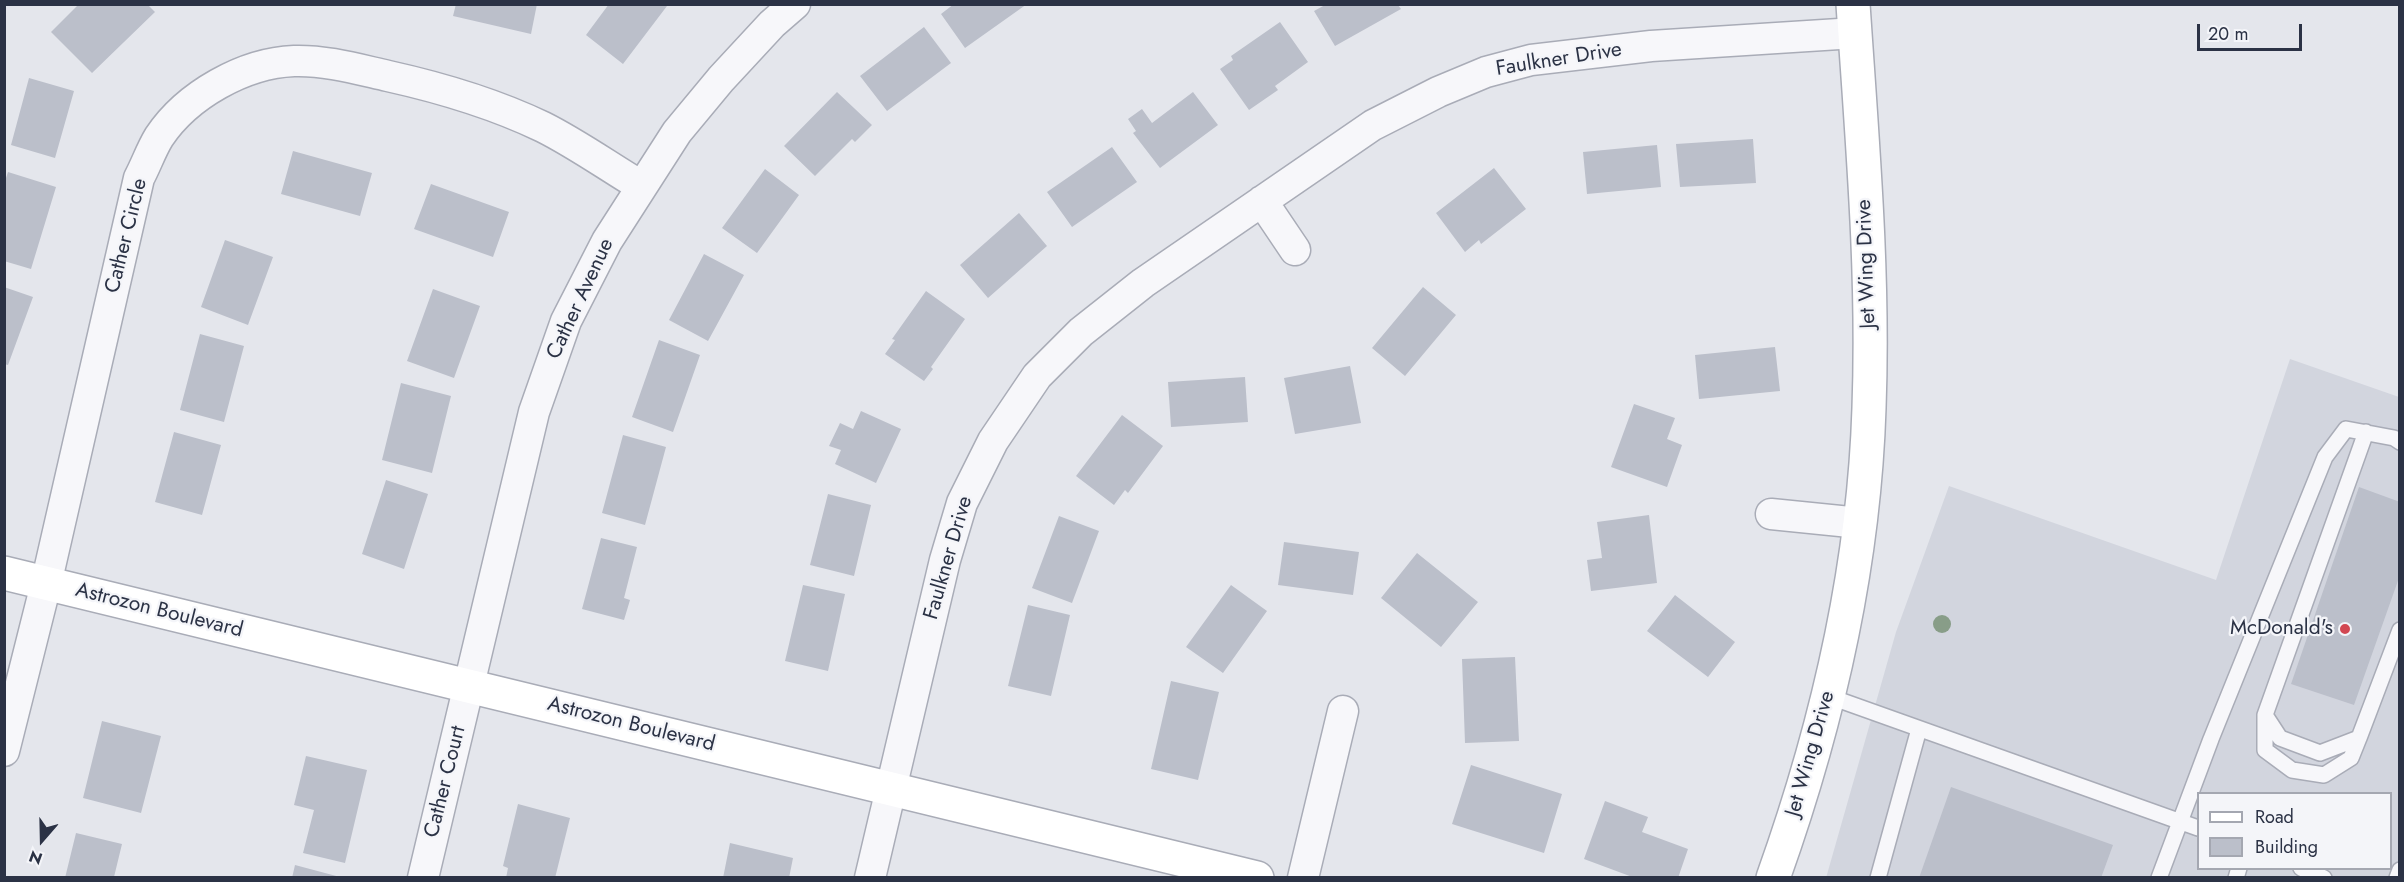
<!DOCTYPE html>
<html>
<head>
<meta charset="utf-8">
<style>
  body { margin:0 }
  #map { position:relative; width:2404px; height:882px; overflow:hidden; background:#e4e6ec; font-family:Jost,sans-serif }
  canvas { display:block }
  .frame { position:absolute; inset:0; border:6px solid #2b3245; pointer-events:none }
  .legend { position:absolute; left:2197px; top:792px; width:195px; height:78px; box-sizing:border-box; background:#f4f5f9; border:2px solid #a4a7b1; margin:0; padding:8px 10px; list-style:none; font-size:18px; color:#2b3245 }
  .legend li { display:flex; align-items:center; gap:12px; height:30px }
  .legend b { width:30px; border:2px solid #a4a7b1 }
  .north { position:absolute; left:12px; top:810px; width:60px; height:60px; -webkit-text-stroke:4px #f4f5f9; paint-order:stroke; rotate:200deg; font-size:16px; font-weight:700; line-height:24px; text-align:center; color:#2b3245 }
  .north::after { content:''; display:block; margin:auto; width:21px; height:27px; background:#2b3245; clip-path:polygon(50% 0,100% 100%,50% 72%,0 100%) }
  .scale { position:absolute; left:2197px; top:24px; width:105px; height:27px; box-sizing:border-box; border:3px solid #2b3245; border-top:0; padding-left:8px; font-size:18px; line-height:21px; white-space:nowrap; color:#2b3245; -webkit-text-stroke:4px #f4f5f9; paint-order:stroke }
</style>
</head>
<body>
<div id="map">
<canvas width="2404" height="882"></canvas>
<div class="frame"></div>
<ul class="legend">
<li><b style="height:8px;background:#fff"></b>Road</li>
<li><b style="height:16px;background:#bbbfca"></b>Building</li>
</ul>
<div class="north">N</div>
<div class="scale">20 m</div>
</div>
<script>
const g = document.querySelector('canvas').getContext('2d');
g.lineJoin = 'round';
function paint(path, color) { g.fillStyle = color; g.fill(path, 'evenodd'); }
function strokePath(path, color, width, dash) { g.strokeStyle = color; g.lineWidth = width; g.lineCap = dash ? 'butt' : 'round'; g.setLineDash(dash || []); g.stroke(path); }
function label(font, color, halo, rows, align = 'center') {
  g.font = font + ' Jost,sans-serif'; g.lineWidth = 4.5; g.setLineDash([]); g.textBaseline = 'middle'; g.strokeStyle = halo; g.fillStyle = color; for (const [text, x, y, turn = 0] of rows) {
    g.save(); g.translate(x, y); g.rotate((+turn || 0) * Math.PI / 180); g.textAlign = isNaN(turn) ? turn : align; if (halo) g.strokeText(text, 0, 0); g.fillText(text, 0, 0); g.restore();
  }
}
const built = new Path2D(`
  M2290,359L2399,397V877L1826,878L1896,632L1949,486L2216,580ZM2198,794H2390V868H2198Z`);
const building = new Path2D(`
  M79,4H147L155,12L92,73L51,32Z
  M456,4H537L531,34L453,16Z
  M609,4L667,6L623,64L586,35Z
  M954,4H1027L965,48L941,14Z
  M1325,5H1398L1401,9L1335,46L1314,11Z
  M1280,22L1308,62L1275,86L1278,90L1249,110L1220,69L1233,60L1231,56Z
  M924,27L951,63L887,111L860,76Z
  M29,78L74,91L55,158L11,145Z
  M837,92L872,125L855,142L852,139L815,176L784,146Z
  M1193,92L1218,125L1160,168L1133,133L1136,131L1128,119L1142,109L1152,123Z
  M1753,139L1756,183L1680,187L1676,144Z
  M1657,145L1661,187L1587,194L1583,152Z
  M1112,147L1137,182L1072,227L1047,192Z
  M293,151L372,173L360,216L281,194Z
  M1494,168L1526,209L1481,244L1479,240L1465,252L1436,213Z
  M765,169L799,195L757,253L722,228Z
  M8,172L56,187L31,269L4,261V184Z
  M431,184L509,212L493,257L414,229Z
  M1019,213L1047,246L988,298L960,265Z
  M225,240L273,257L248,325L201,307Z
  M704,254L744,275L708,341L669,320Z
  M4,287L33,297L8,365L4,364Z
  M1423,287L1456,315L1405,376L1372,348Z
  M433,289L480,306L454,378L407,361Z
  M926,291L965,319L931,367L933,369L924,381L885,354L895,340L892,339Z
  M200,334L244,346L224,422L180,410Z
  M659,340L700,355L673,432L632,417Z
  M1775,347L1780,391L1699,399L1695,355Z
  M1350,366L1361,423L1295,434L1284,378Z
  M1245,377L1248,422L1171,427L1168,382Z
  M401,383L451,396L432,473L382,460Z
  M1634,404L1675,418L1667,439L1682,445L1667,487L1611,467Z
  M861,411L901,429L876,483L835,464L841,450L829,446L840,423L853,429Z
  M1122,415L1163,446L1128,493L1125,490L1114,505L1076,476Z
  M174,432L221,445L202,515L155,502Z
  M623,435L666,447L645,525L602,513Z
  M386,480L428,494L404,569L362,554Z
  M2359,487L2400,502V575L2354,705L2291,684Z
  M828,494L871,505L854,576L810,565Z
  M1649,515L1657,583L1591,591L1587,560L1602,558L1597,522Z
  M1059,516L1099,531L1072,603L1032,588Z
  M601,538L637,547L624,598L630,600L624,620L582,609Z
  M1284,542L1359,552L1353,595L1278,585Z
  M1417,553L1478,602L1441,647L1381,598Z
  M803,585L845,594L828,671L785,661Z
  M1231,585L1267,611L1223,673L1186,647Z
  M1675,595L1735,642L1708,677L1647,631Z
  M1028,605L1070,615L1051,696L1008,686Z
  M1515,657L1519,741L1465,743L1462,659Z
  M1171,681L1219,692L1198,780L1151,769Z
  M102,721L161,736L141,813L83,798Z
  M306,756L367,770L345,863L303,853L314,810L294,805Z
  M1471,765L1562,794L1544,853L1452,824Z
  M1951,787L2113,845L2101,878H1919Z
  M1605,801L1648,817L1642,832L1688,849L1678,878H1635L1584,859Z
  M518,804L570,818L555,878H506L508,868L503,866Z
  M76,833L122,844L114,877L65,878Z
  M730,843L793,858L789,878H723Z
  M295,865L340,877V878H292Z`);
const lane = new Path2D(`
  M2366,432L2265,715L2280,738L2320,753L2359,738L2400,630
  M1828,696L2198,828
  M2265,715V750L2292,770L2324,775L2351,758L2359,738
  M2301,868L2324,878
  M1878,878L1919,729
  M2159,878L2211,739L2325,457L2346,429L2394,438L2400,442
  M2236,878L2239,868
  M2397,878L2400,870`);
const street = new Path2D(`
  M1262,201L1295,250
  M1771,514L1860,523
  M4,751L46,584L139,178C146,165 151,150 159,137C187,95 244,63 294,61C326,60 357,69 388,76C442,88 493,103 543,127C577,144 609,167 641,186
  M423,878L534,412L566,321L607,241L677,132L721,79L772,24L795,4
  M870,878L945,560L962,503L993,441L1037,376L1081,332L1143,283L1373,125L1438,92L1486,72L1531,60L1651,46L1855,33
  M1303,878L1343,711`);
const secondary = new Path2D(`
  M4,573L1257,878
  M1773,878C1827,727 1864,569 1869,408C1874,273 1862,139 1853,4`);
const trees = [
  [1942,624]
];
const markers = [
  [2345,629,6,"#d24752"]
];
const streetNames = [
  ["Faulkner Drive",1559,60,-9],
  ["Cather Circle",127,236,-76],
  ["Jet Wing Drive",1867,264,-92],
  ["Cather Avenue",581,299,-65],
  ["Faulkner Drive",949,558,-74],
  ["Astrozon Boulevard",159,611,14],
  ["Astrozon Boulevard",631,725,14],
  ["Jet Wing Drive",1811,754,-74],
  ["Cather Court",446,782,-76]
];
const poiNames = [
  ["McDonald's",2333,629]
];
paint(built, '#d2d5de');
paint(building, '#bbbfca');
strokePath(lane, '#a9acb7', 18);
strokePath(street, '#a9acb7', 33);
strokePath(secondary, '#a9acb7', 36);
strokePath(lane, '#f7f7fa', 15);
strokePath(street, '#f7f7fa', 30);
strokePath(secondary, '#fff', 33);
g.fillStyle = '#889d88';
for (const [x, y] of trees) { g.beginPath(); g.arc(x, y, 9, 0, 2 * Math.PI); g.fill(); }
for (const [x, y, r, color] of markers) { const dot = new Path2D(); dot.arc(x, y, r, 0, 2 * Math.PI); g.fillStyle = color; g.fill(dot); strokePath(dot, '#f4f5f9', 2); }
label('21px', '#2b3245', '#f4f5f9', streetNames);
label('21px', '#2b3245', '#f4f5f9', poiNames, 'right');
</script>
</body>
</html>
